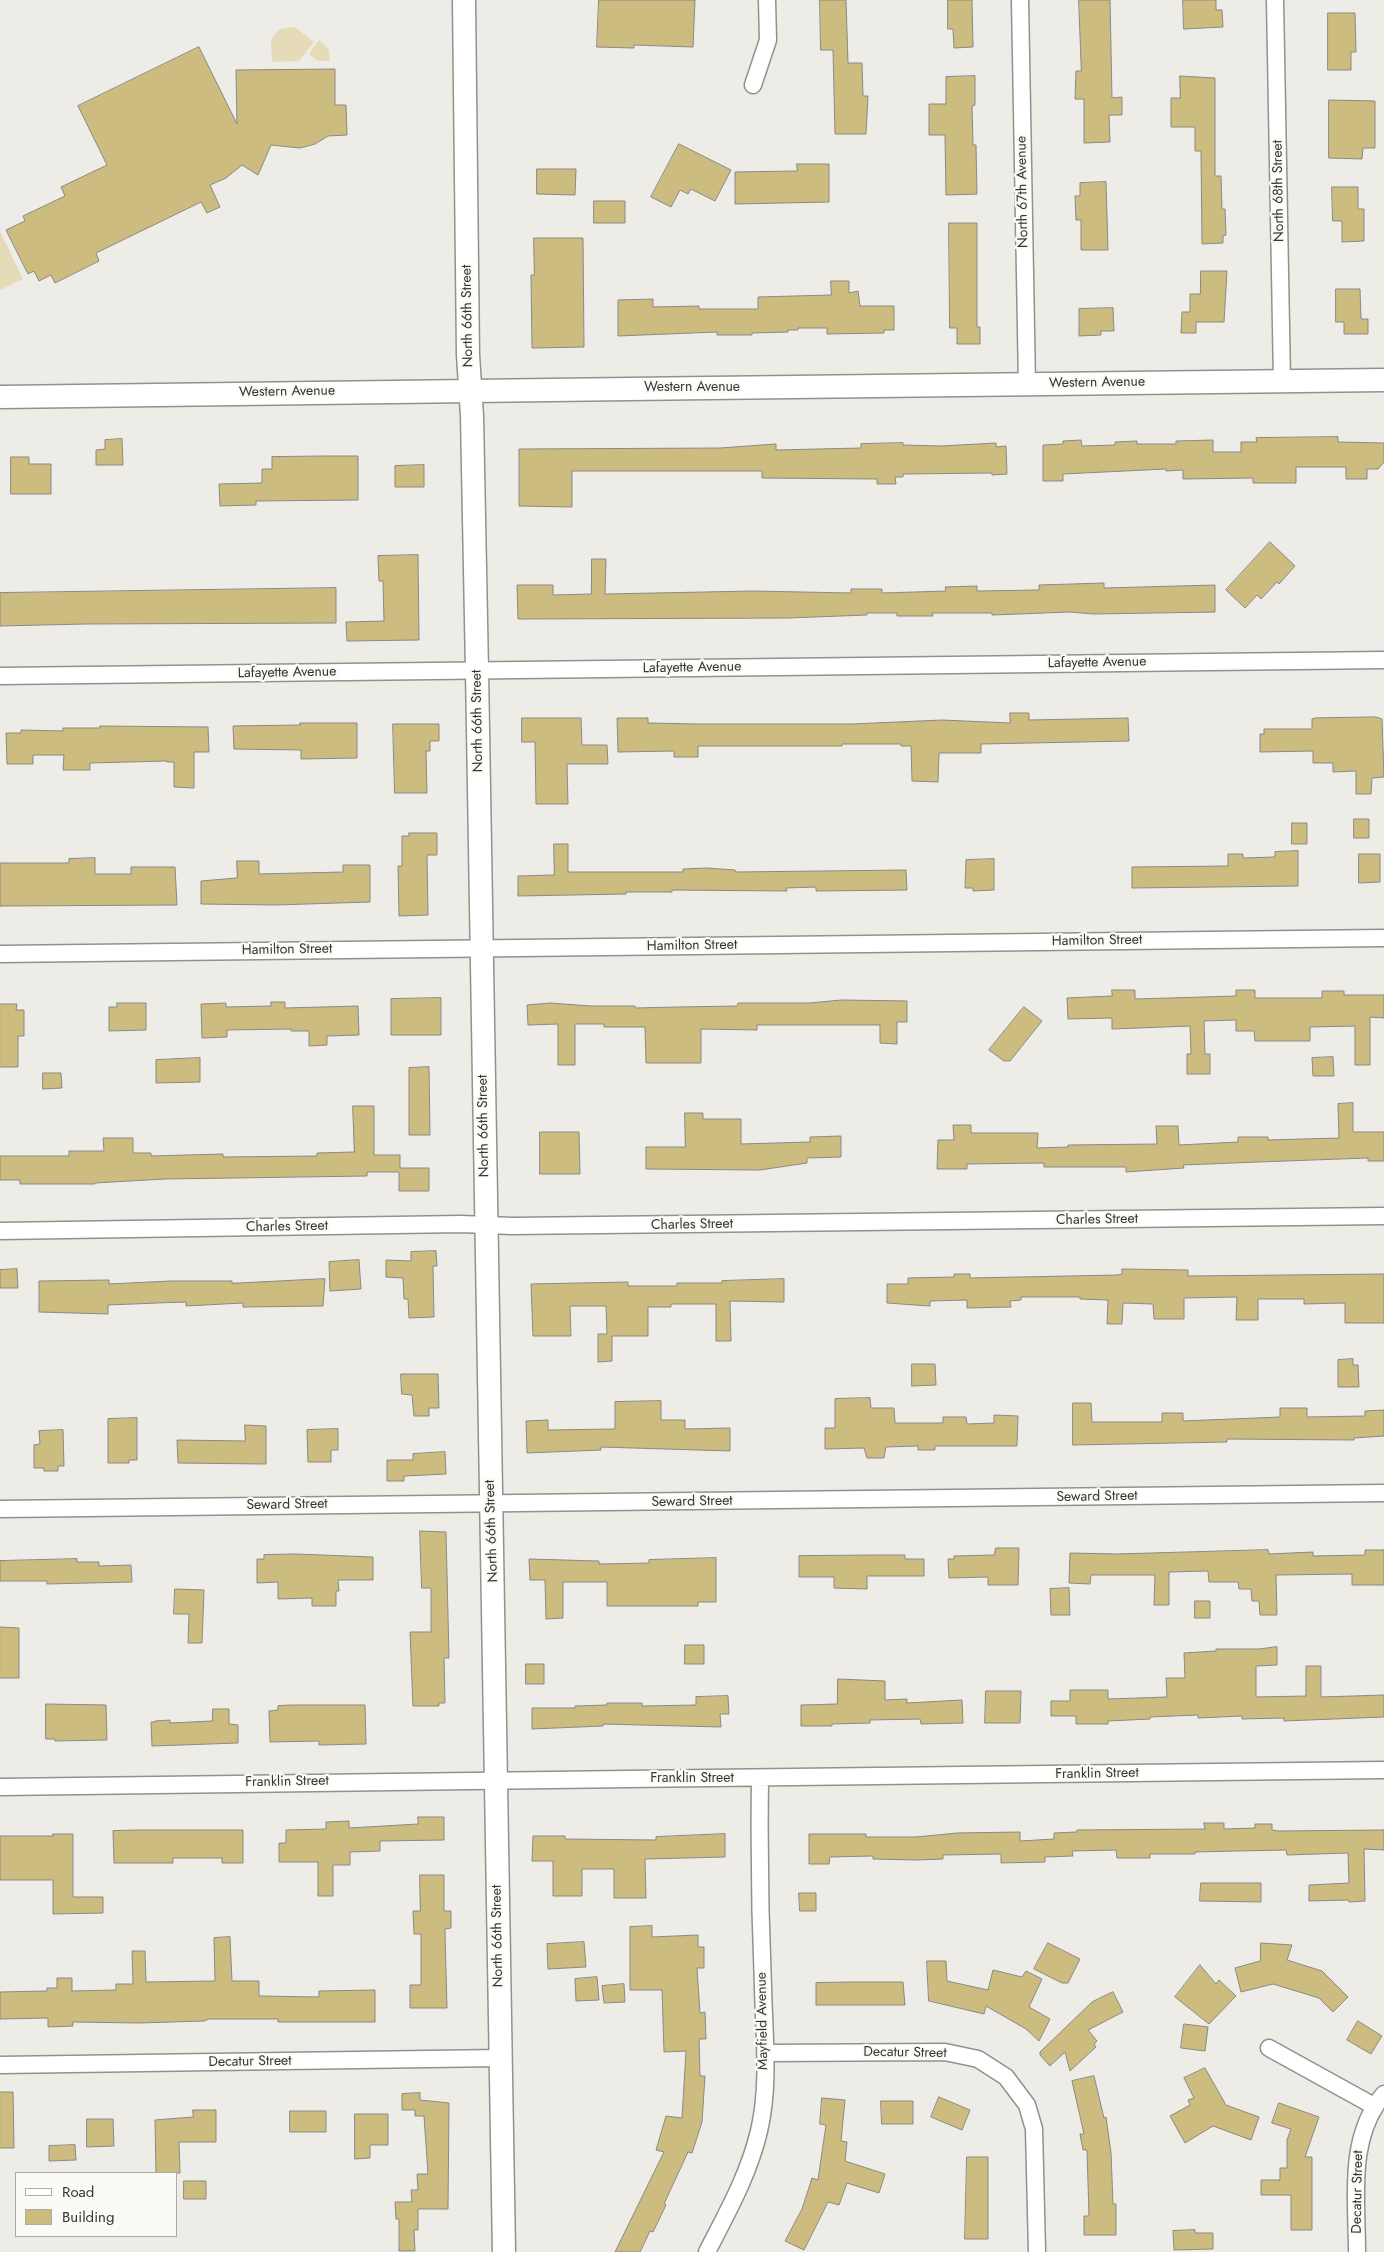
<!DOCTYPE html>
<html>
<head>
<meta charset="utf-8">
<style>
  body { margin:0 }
  #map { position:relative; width:1384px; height:2252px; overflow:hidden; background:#eeece7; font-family:Jost,sans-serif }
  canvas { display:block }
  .legend { position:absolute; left:15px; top:2172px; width:162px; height:65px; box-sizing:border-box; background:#fbfaf5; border:1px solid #acaba7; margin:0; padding:6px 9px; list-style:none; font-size:15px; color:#353533 }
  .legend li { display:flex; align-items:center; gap:10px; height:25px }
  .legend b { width:25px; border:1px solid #acaba7 }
</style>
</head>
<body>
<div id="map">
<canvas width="1384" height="2252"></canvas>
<ul class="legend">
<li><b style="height:6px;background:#fff"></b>Road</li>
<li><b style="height:14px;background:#ccbc80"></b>Building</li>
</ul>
</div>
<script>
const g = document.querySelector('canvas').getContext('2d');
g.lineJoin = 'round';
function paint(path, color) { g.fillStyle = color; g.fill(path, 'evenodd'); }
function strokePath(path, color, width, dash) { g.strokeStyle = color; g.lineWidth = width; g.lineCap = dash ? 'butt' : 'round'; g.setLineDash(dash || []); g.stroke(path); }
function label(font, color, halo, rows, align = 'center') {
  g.font = font + ' Jost,sans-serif'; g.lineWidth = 4.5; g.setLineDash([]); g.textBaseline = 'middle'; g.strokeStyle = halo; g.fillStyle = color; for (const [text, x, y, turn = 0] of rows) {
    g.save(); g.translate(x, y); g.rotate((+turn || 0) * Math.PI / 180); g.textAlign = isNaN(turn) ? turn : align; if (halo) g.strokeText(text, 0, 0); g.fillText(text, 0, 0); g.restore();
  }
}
const green = new Path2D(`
  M295,27L314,42L299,61L272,62L271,39L280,29Z
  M319,40L329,49L330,61H318L309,54Z
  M0,231L23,279L0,290Z`);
const building = new Path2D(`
  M599,0H695L693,47L634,45V48L597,47Z
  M820,0H846L848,63H862L863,96H868L866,134H835L833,50H821Z
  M948,0H972L973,47L954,48L953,29H948Z
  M1079,0H1110L1112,98L1122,97V115H1109L1110,142L1084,143V99H1075L1076,71H1081Z
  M1183,0H1216V10H1222L1223,27L1184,29Z
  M1328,13H1355L1356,52H1351V70H1328Z
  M199,47L237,124L236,70L335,69V105H346L347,135L328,136L315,144L300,148L271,145L258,175L242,165L226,178L210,185L220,207L207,213L201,202L96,253L99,261L55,283L51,275L39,281L34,271L28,274L6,230L25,221L23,216L65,196L61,187L107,165L78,106Z
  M975,76V105L972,106L973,145H976L977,194L946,195L945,135H929V104H946V77Z
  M1180,76L1215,78V176H1221L1222,209H1225L1226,235L1223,236V243L1202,244L1201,151H1195V127H1171V98H1180Z
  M1329,100L1375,101V148H1363L1362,159L1329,158Z
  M679,144L731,170L715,201L691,189L688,194L680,190L671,207L651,197Z
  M797,164H829V202L735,204V172L797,171Z
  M537,169H576L575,195L537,194Z
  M1106,182L1108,250H1081V220H1076L1075,196H1080V183Z
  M1332,187H1358V209H1364V241L1342,242V221H1333Z
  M594,201H625V223H594Z
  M949,223H977V327H980V344H957V328H950Z
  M534,238H583L584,347L532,348L531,275H534Z
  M1201,271H1227L1224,322H1196V333H1181L1182,312H1190V294H1200Z
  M831,281H849V293L858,291L860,306H894V330H884V333L827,334V328H798V330H788V332L752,333V335H717V332L618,336V300L653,299V307L699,306V309H758V297L831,295Z
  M1336,289H1360L1361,319H1368V334H1344V322H1336Z
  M1113,308L1114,331H1101V335L1079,336V309Z
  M1338,437V442L1384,443V462L1378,469H1367V479H1346V467H1296V483H1253V478L1183,479V470L1166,471V469L1063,474V481H1043V445L1063,444V441L1081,440L1082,446L1115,445V442L1137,441V444H1176V441L1213,440V452H1241V442H1257L1256,438Z
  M122,439L123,465H96V450L105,449V440Z
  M903,443V445L941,446L996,443V447L1006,446L1007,474L992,475V473L903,474V477H895L896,484H877V479L762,478V471H572V507L519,506V449L720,448L776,444V450L861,448V444Z
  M324,456H358V500L256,501V505L220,506L219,484L262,483V469H272V457Z
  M11,457H29V464H51V494H11Z
  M424,465V487H395V466Z
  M1270,542L1295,566L1279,584L1277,582L1261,599L1257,595L1245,608L1226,590Z
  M418,555L419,640L347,641L346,622L384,621L383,581H379L378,556Z
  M592,559H606L605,594L754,591L851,593V589H882V593L946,591L945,587L977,586V591L1039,590V585L1104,583V588L1215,585V612L1093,614L1070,612L992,615V613H932L933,616H897V613H867V615L788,618L518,619L517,585H553V595L591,594Z
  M336,588V623L85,624L0,626V593Z
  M1010,713H1029V720L1128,718L1129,741L981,744V753H939L938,782L912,781L911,746H901V744H842V746H698V757H674V751L618,752L617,718H648V723L698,724H852L942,720L1010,723Z
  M1376,717L1382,719L1384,777L1372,778L1371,794H1356V771L1333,772V763H1313V751L1260,752V734H1264V729H1312V719L1315,718Z
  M522,718H581L582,745H607L608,764H567L568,804H536L535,742H522Z
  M300,723H357V758L301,759V750L234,749L233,726L300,725Z
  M393,724H439V741H430V751H426L427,793H395Z
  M100,726L208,727L209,752H194V788L174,787V762H167V761L90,763V770H63L64,755H33V764H7L6,733H21V730L63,731V728H100Z
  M1354,819H1369V838H1354Z
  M1292,823H1307V844H1292Z
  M409,833H437V855H427L428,915L399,916L398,866H402V836H409Z
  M554,844H568V872H683V869L707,868L735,870L736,872L906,870L907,890L816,891V887L786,888L787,891L672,890V892H626V894L518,896V876L554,875Z
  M1298,851V886L1132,888V867L1228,866V854H1243V858L1275,857V852Z
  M1359,854H1380V882L1359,883Z
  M95,858V874H131V867H175L177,905L0,906V863H69V859Z
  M994,859V890L973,891V888H965L966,860Z
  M237,861H259V874L343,872V865H370V902L275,905L201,904V881L237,878Z
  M1112,990H1135V999L1236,996V990H1255V998H1322V991H1344V995H1384V1018L1370,1017V1065H1355V1026L1310,1027V1041H1255L1254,1031H1236V1020L1204,1021L1205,1054H1210V1074H1187V1054H1191L1190,1026L1112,1029V1018L1068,1019L1067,998L1112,996Z
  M441,998V1035H391V999Z
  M842,1000L907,1001V1022H897V1044L880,1043V1025H757V1030L701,1029V1063H646L645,1027H604V1024H575V1065H558V1024L528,1025L527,1005L550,1003L591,1006H635V1008L677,1007L737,1006L738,1003H809Z
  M271,1002H285V1008L358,1006L359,1035L327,1036V1045L309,1046V1031H291V1029L227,1030V1037L202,1038L201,1004L226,1003V1007L271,1006Z
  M117,1003H146V1030L109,1031V1007H117Z
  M0,1004H17L16,1010H24V1036H18V1067H0Z
  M1024,1007L1042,1021L1010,1061H1004L989,1050Z
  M1333,1057L1334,1076H1313L1312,1058Z
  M200,1058V1082L156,1083V1060Z
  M429,1067L430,1135H409V1068Z
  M43,1073H61L62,1088L43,1089Z
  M1353,1103V1132H1384V1161H1368V1158L1258,1162L1183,1165L1184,1168L1126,1172V1167H1044V1163L967,1164V1169H937L938,1140H954L953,1125H971V1133H1038L1037,1148L1068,1147V1145L1157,1144L1156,1126H1178L1179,1145L1238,1142V1137H1268V1140L1339,1138L1338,1104Z
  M353,1106H374V1155H400V1168H429V1191H399V1172H367V1176L165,1179L95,1183V1184H20V1180H0V1156H69V1151H104L103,1138H133V1153H151V1156L223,1154V1157L317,1156V1153L354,1152Z
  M685,1113H703V1119H741V1144L810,1142V1137L841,1136V1157L807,1158V1163L760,1170L646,1169V1147H685Z
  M540,1132H579L580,1174H540Z
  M436,1251L437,1266H433L434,1317L409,1318L408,1299H404L403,1278L386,1277V1260L411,1261V1252Z
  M359,1260L361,1289L330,1291L329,1262Z
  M17,1269L18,1288H0V1270Z
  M1122,1269L1188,1270V1276L1384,1274V1323H1345V1303L1304,1304V1299H1258V1320H1236L1237,1297L1184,1298V1319H1154L1153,1304L1123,1303L1122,1324H1107L1108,1300L1080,1299V1297H1021V1300L1010,1301L1011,1307L967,1308V1300L930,1301V1306L887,1303V1284H908V1278L954,1277V1274H970V1278L1117,1275L1122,1274Z
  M325,1279L323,1306L243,1307V1303L186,1306V1302L157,1303L108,1305V1314L39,1312V1281L109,1280V1284L171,1281H232V1283Z
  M784,1279V1302L730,1301L731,1341H716V1304H671V1307H648V1336H612V1361L598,1362V1334H607L606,1306H570L571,1336H533L531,1284L628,1282V1286H677V1283H722V1281Z
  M1353,1359V1365H1358L1359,1387H1338V1360Z
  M912,1364H935L936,1385L912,1386Z
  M401,1374H438L439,1408H429V1416H414L412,1395L402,1394Z
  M870,1398L871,1408H894L895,1423H943V1417H966L967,1424L994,1423V1415L1018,1416L1017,1446H935V1450H918V1446L886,1447L884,1458H867L864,1448L825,1449V1428H835V1399Z
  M661,1401V1420H685V1429L730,1428V1451L601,1447V1450L527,1453L526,1421L548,1420V1430L615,1429V1402Z
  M1073,1403H1091L1092,1422H1162V1413H1183V1421L1280,1417V1408H1307V1417L1365,1416V1411L1384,1410V1436L1354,1438V1440L1227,1439V1442L1073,1445Z
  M137,1418V1460H129V1463H108V1419Z
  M245,1425L266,1426V1464L178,1463L177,1440L245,1441Z
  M338,1429V1450H331V1462H308L307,1430Z
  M63,1430L64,1466H58V1471H44V1468H34V1445L40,1444L39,1431Z
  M445,1452L446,1474L404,1476V1481H387V1460H413V1454Z
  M420,1531L446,1532L449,1658H444L445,1703H439V1706H413L410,1632H431V1588H422Z
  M996,1548H1019L1018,1585H988V1577L949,1578L948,1559H954V1556L994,1555Z
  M1268,1550L1269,1554L1313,1552V1556L1365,1555V1550H1384V1585H1352V1574L1276,1575L1277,1615H1260L1259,1601H1252L1251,1589H1239L1238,1582H1209L1208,1571L1169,1572V1605H1154L1155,1575H1091L1090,1584L1069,1583L1070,1553L1117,1554Z
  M296,1554L373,1557V1580H338L339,1591H336V1606H312V1598L278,1599V1582L257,1583V1559H264V1555Z
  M879,1555H905V1559H924V1576H867V1589L834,1588V1577H799V1556Z
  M716,1558V1602H698V1606H607V1582H563V1618L546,1619L545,1580H530L529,1559L599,1561V1564L649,1563V1560Z
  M77,1559V1562H99V1566L131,1565L132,1582L47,1584V1581H0V1561Z
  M1069,1588L1070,1615H1051L1050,1589Z
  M175,1589L204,1590L202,1643H188L189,1614H174Z
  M1195,1601H1210V1618H1195Z
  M0,1627L19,1628V1678H0Z
  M685,1645H704V1664H685Z
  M1277,1647V1665L1256,1666V1697L1306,1696V1666H1321V1697L1384,1695V1717L1284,1721V1718L1242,1719V1716L1198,1718V1715L1150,1717V1719L1108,1721V1724H1076V1716H1051V1701H1070V1690H1108V1699L1167,1697L1166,1678H1185L1184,1653L1216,1651V1649H1259Z
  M526,1664H544V1684H526Z
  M838,1679L885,1681V1700L907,1699V1703L962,1700L963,1723L921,1724L920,1719L870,1720V1723L832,1724V1726H801V1705L837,1704Z
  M986,1691H1021L1020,1723H985Z
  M728,1696L729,1714H720L721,1727L603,1724V1726L532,1729V1708H575V1706L607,1705V1703H642V1706L696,1705V1697Z
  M46,1704L106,1705L107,1740L55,1741V1739H46Z
  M292,1705H365L366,1744L319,1745V1741L270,1742L269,1711L278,1710V1706Z
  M213,1709H229V1724L238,1725V1743L152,1746L151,1722H155V1721L170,1720V1723L212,1721Z
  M418,1817H444V1840L380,1841V1851L350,1852V1865H333V1896H318V1862H279V1843H286V1830L326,1829V1822L349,1821V1828L418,1824Z
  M1204,1823H1224V1829L1255,1828V1824H1272V1830L1278,1831L1384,1830V1850L1364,1849L1365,1901L1349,1902V1900L1309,1901V1885L1349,1883L1348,1853L1287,1855L1286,1850L1237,1851L1195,1852V1854H1150V1858H1117L1116,1850L1072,1851L1073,1856L1045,1857V1862L1001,1863V1854L943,1855V1859L916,1860L873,1859V1856L830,1857L829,1864H809V1834H866V1837H916L957,1833L1020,1832V1841L1054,1839V1833L1077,1832V1830L1205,1829Z
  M138,1830H243V1863H222V1858H173V1863H114L113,1831Z
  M53,1834H73V1897H103V1913L53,1914V1880H0V1836H53Z
  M725,1834V1857L645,1859L646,1898H614V1869H582V1896H553V1861H532L533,1836H565V1839L656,1840V1837Z
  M420,1875H444V1911H451V1928L445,1929V1933L447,2008H410V1985H421V1934H414L413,1911H420Z
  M1201,1883H1261V1902L1200,1901Z
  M799,1893H816V1911H800Z
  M652,1926V1937L698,1935V1947H704V1968H697L700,2013L705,2012L706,2039H699L700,2076H705L702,2122L692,2153L688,2152L664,2204L666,2205L653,2232L650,2231L640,2252H615L664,2152L656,2150L666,2116L682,2118L686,2051L664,2052L662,1990H630V1927Z
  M230,1937L232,1981H259V1996L319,1997V1991L375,1990V2022H278V2019H209L204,2021L139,2023L73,2022V2026L48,2027V2018L0,2019V1992L47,1991V1988H57V1978H72V1991L116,1990V1984H133L132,1951H145L146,1982L215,1981L214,1938Z
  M584,1942L586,1967L548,1969L547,1944Z
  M1048,1943L1080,1959L1068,1983H1062L1034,1969Z
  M1261,1943L1292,1945L1287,1960L1322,1971L1348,1997L1333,2012L1319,1998L1273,1984L1241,1992L1235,1968L1260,1961Z
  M927,1961H946L947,1981L988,1990L993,1970L1022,1977L1026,1971L1042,1979L1029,2007L1050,2019L1039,2041L1026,2029L986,2006L984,2014L929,2001Z
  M1200,1965L1216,1984L1219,1980L1236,1996L1209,2024L1175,1997Z
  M597,1977L599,2000L576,2001L575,1979Z
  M849,1982H903L905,2005H816V1983Z
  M624,1984L625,2002L604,2003L602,1986Z
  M1113,1992L1123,2012L1088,2030L1097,2041L1094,2044L1096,2047L1070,2071L1065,2052L1050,2066L1040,2055V2052L1092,2002Z
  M1358,2021L1382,2036L1371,2054L1347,2040Z
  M1184,2024L1208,2027L1205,2051L1181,2048Z
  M1205,2068L1226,2105L1259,2117L1251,2140L1213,2126L1185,2143L1170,2116L1190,2105L1188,2100L1194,2098L1184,2078Z
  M1094,2076L1104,2118L1106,2117L1111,2153L1113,2204H1116V2235H1084V2216H1089L1087,2150H1083L1080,2134H1084L1072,2081Z
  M0,2092H13L14,2148H0Z
  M420,2093V2100L449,2103L448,2209H418V2230H414L415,2251H399V2219H396L395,2202H412L411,2190H418L417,2174H428L424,2116H415V2110H402V2094Z
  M939,2097L970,2110L962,2130L931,2117Z
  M822,2098L845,2100L841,2141L847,2142L845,2161L885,2174L879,2193L847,2183L839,2205L828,2202L804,2250L785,2241L802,2209L812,2178L818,2180L826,2125L820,2124Z
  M881,2101H913V2124H882Z
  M1279,2103L1319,2117L1305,2157H1312V2230H1291V2195H1261V2180H1280V2168H1287V2140L1291,2129L1272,2123Z
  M193,2110H216V2142H179L180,2173H156L155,2120L193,2117Z
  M290,2111H326V2132H290Z
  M355,2114H388V2145H370V2158L355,2159Z
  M87,2119H113L114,2146L87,2147Z
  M75,2145L76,2160L49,2161V2146Z
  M967,2157H988V2239H965Z
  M184,2181H206V2199H184Z
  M1195,2230V2233H1213V2249L1174,2250L1173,2231Z`);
const street = new Path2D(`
  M1020,0L1027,384
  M1275,0L1282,381
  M753,85L768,40L767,0
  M0,676L1384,660
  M0,954L1384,938
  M0,1231L461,1224L512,1226L1384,1216
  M0,1509L1384,1493
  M0,1787C461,1780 923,1776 1384,1770
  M1269,2048L1374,2106
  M765,2053L945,2052L978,2059L1006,2077L1027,2105L1034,2129L1037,2252
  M0,2065L500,2058
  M707,2252C727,2213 749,2174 759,2131C770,2085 764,2034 763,1987C760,1918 759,1848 760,1779
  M1357,2252C1357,2198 1347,2138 1384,2094`);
const secondary = new Path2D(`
  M464,0L468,355L472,416L477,671L504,2252
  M0,397C461,389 923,387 1384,380`);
const streetNames = [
  ["North 68th Street",1279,191,-91],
  ["North 67th Avenue",1023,192,-91],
  ["North 66th Street",468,316,-91],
  ["Western Avenue",1097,383,-1],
  ["Western Avenue",692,388],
  ["Western Avenue",287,392,-1],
  ["Lafayette Avenue",1097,663,-1],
  ["Lafayette Avenue",692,668,-1],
  ["Lafayette Avenue",287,673,-1],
  ["North 66th Street",478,721,-91],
  ["Hamilton Street",1097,941,-1],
  ["Hamilton Street",692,946,-1],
  ["Hamilton Street",287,950,-1],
  ["North 66th Street",484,1126,-91],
  ["Charles Street",1097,1220,-1],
  ["Charles Street",692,1225,-1],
  ["Charles Street",287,1227,-1],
  ["Seward Street",1097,1497,-1],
  ["Seward Street",692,1502,-1],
  ["Seward Street",287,1505,-1],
  ["North 66th Street",492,1531,-92],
  ["Franklin Street",1097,1774,-1],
  ["Franklin Street",692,1779],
  ["Franklin Street",287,1782,-1],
  ["North 66th Street",498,1936,-91],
  ["Mayfield Avenue",763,2021,-91],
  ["Decatur Street",905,2053,1],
  ["Decatur Street",250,2062,-1],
  ["Decatur Street",1358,2192,-89]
];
paint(green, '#e5dbb8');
paint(building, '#ccbc80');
strokePath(building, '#8a8984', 1);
strokePath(street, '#92918c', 19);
strokePath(secondary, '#92918c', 25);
strokePath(street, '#fff', 16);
strokePath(secondary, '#fff', 22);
label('14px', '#353533', '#fbfaf5', streetNames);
</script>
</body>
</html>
